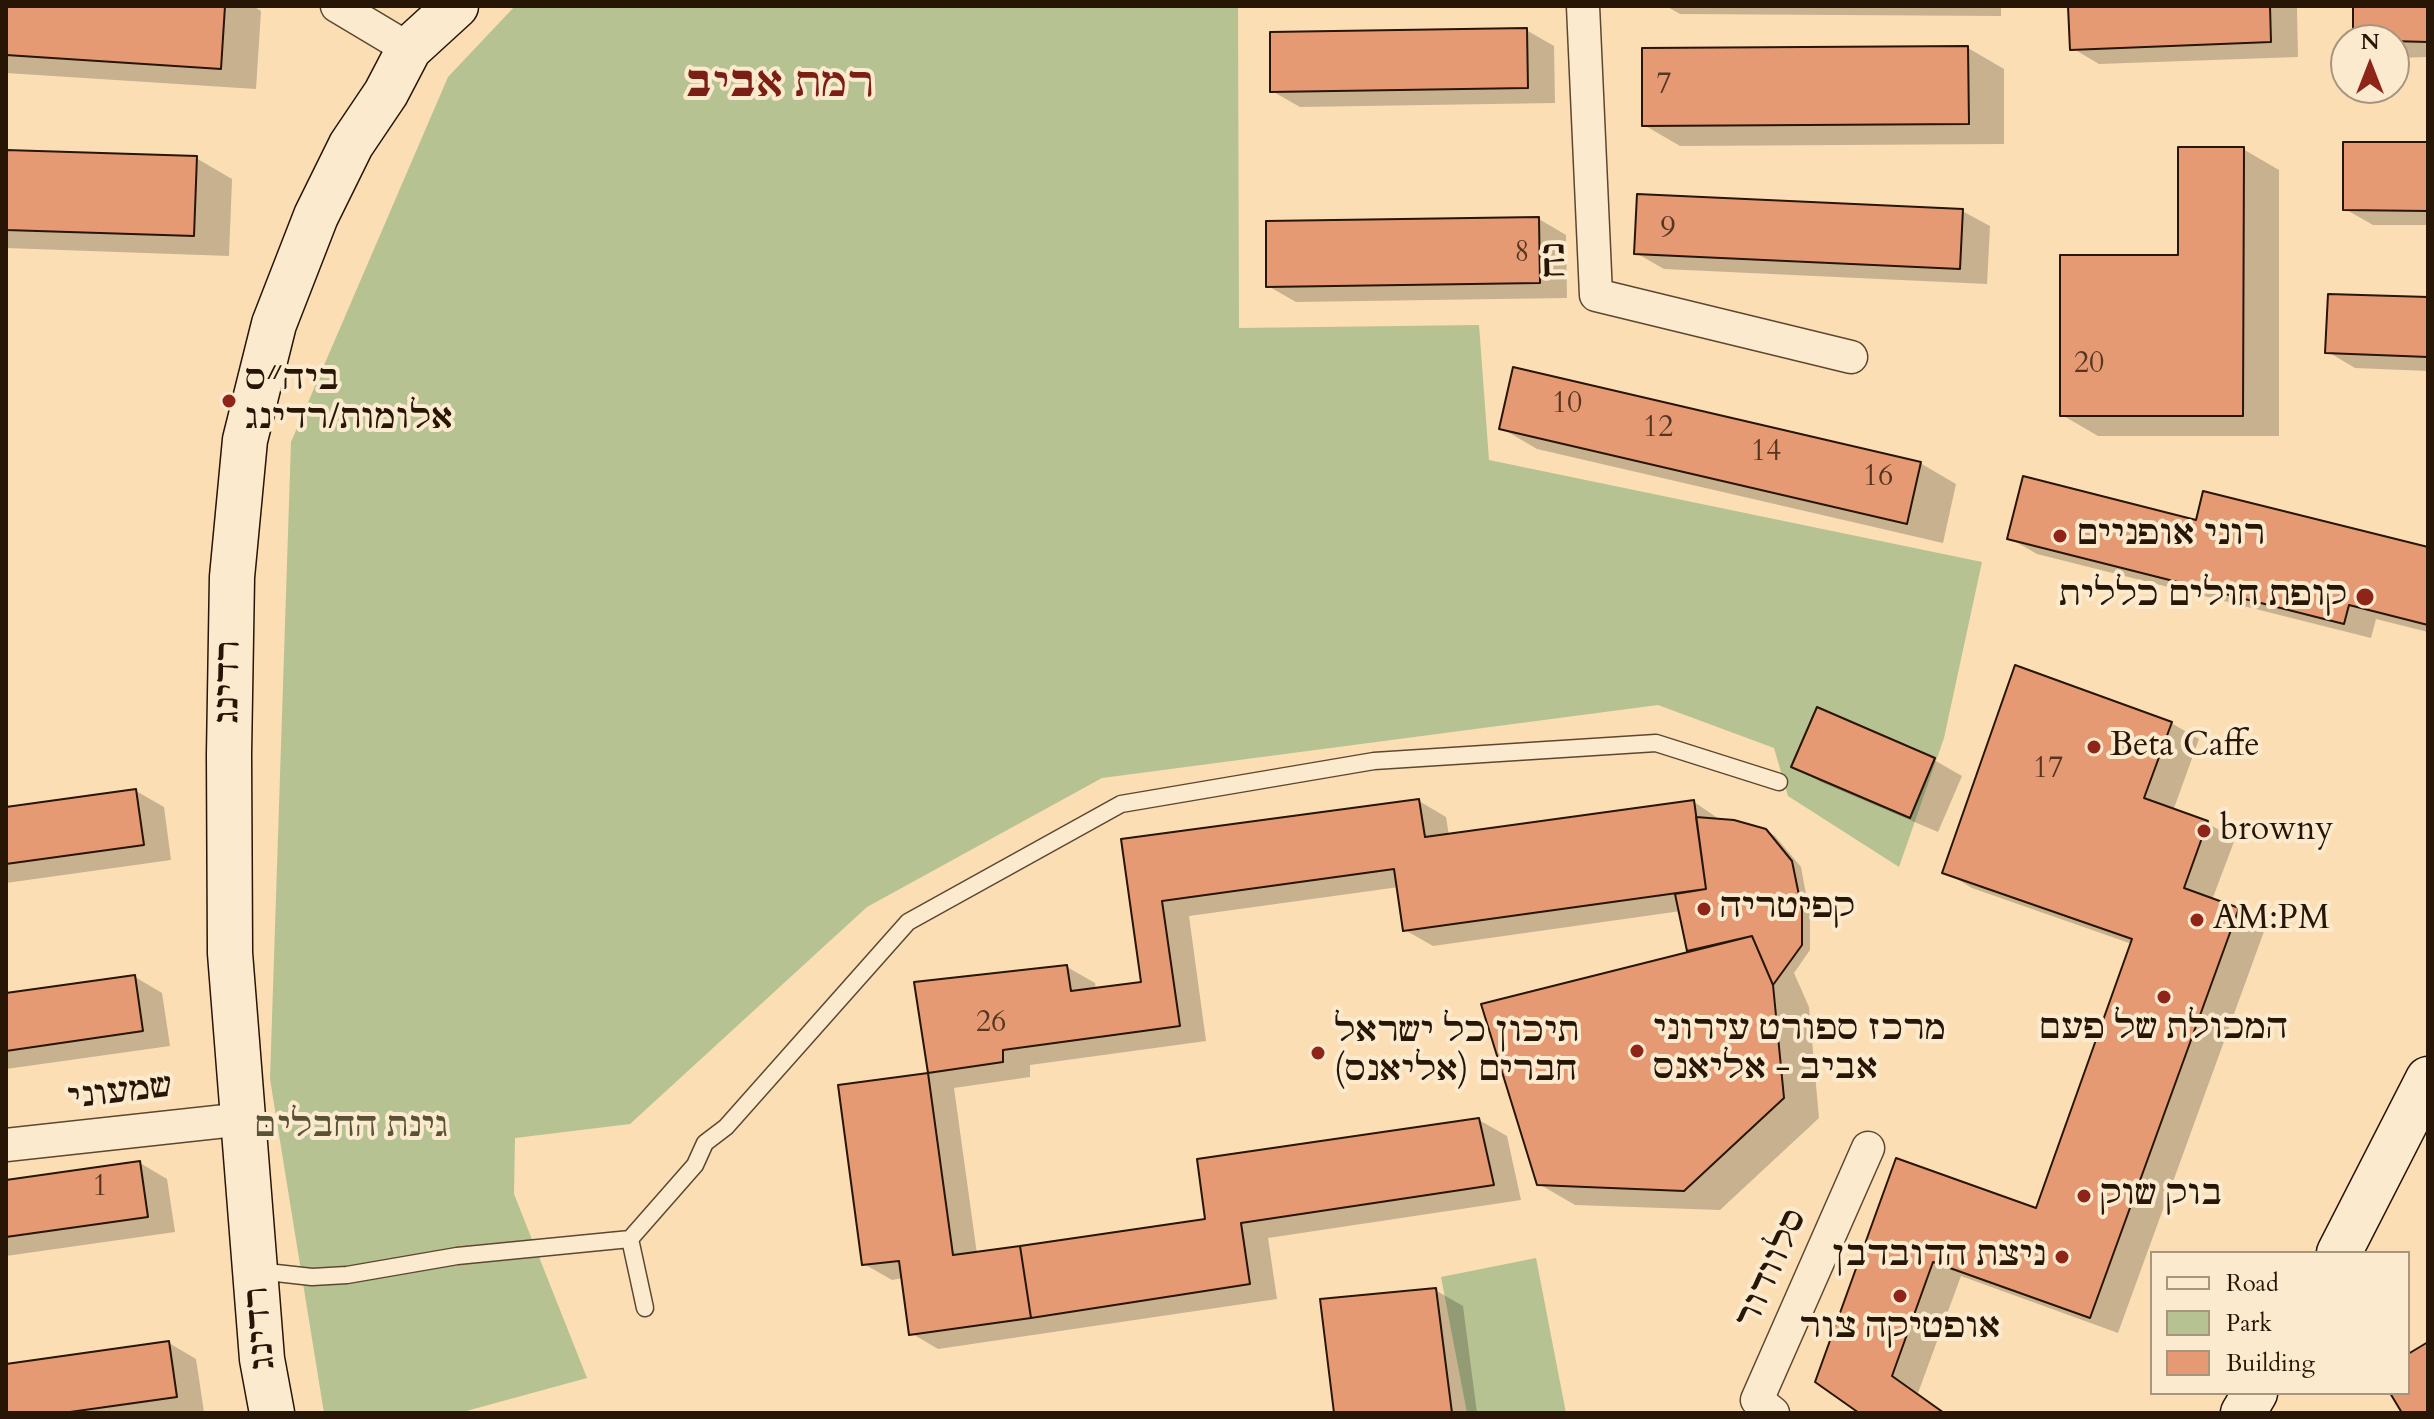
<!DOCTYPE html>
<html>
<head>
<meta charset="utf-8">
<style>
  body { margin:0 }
  #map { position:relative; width:2434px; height:1419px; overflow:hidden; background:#fbdeb3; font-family:Cardo,serif }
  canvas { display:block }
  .frame { position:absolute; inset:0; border:8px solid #271505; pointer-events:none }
  .legend { position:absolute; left:2150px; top:1251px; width:260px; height:144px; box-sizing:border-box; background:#fceace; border:2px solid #a7957e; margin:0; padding:10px 14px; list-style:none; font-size:24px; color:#271505 }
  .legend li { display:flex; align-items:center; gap:16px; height:40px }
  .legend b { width:40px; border:2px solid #a7957e }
  .north { position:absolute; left:2330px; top:24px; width:80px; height:80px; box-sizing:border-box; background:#fceace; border:2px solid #a7957e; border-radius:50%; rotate:0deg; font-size:22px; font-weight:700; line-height:32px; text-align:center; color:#271505 }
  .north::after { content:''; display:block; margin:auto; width:28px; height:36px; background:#8f2418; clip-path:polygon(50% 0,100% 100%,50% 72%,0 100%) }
</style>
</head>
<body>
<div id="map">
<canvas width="2434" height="1419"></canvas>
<div class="frame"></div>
<ul class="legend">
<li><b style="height:10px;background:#fceace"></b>Road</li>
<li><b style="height:22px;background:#b7c292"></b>Park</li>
<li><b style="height:22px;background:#e69a74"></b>Building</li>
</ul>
<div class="north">N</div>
</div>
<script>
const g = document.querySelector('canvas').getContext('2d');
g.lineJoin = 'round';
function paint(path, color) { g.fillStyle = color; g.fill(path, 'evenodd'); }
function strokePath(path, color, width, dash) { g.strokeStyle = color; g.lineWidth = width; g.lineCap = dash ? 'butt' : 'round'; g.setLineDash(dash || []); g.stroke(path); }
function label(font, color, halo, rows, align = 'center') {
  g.font = font + ' Cardo,"Frank Ruhl Libre",serif'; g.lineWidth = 8; g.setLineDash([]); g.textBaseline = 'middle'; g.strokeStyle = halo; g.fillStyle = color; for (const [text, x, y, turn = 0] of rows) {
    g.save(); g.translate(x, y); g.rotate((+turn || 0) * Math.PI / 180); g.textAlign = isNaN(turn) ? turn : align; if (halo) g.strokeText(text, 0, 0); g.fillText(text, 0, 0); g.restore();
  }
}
const green = new Path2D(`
  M515,6H1238L1239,328L1479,325L1489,460L1982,562L1944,738L1899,867L1788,796L1774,748L1658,705L1102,778L867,907L630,1124L515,1138L514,1194L587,1378L459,1413H324L270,1079L291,442L448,77Z
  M1536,1258L1566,1413H1467L1441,1277Z`);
const shadow = new Path2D(`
  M6,6H253L261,11L256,89L6,73Z
  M1666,6H2001V16L1680,14Z
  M2070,6H2294L2297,8L2298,57L2099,64L2072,48Z
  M2355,6H2428V57L2394,58V40Z
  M1526,30L1554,46L1555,103L1300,107L1272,91Z
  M1968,48L2004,69V144L1680,146L1644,125Z
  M2428,144V225H2373L2345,209Z
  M2243,149L2279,170V436H2098L2062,415L2180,257Z
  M6,152L196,158L232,179L229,256L6,248Z
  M1962,211L1990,226L1987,284L1664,269L1636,253Z
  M1539,219L1566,235L1567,298L1296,302L1268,286Z
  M2428,299V371L2355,368L2328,352Z
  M1501,428L1920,463L1956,484L1943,543L1537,449Z
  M2197,522L2428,549V632L2376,619L2371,638L2037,554L2009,538Z
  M1818,710L1934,760L1962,776L1938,832L1821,782L1794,766Z
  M2171,723L2199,739L2173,811L2207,823L2235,839L2212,900L2239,910L2266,926L2118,1333L1961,1276L1918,1393L1946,1413H1862L1898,1161L2037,1210L2132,944L1972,888L1945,872Z
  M136,791L164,807L171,860L6,883V809Z
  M1419,801L1446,817L1449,836L1694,802L1722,821L1765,830L1775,836L1801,867L1810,916V950L1794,973L1809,1007L1819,1118L1720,1210L1575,1205L1539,1184L1694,952L1689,950L1681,911L1433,946L1405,930L1399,887L1189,916L1206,1041L1030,1065V1077L954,1088L977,1254L1208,1221L1479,1120L1507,1136L1521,1200L1268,1238L1277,1299L938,1349L911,1333L903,1278L892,1280L864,1264L840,1086L930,1074L916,984L1067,967L1095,983L1096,990L1143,984L1123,841Z
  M135,977L162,993L170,1046L6,1069V995Z
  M140,1163L167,1179L175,1232L6,1256V1182Z
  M1435,1290L1463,1306L1477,1413H1336Z
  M169,1343L196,1359L204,1412L6,1413V1366Z`);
const building = new Path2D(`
  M6,6H225L221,69L6,55Z
  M2068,6H2270L2271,42L2070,50Z
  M2353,6H2428V42L2353,40Z
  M1527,28L1528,88L1270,92V32Z
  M1968,46L1969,124L1642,126V48Z
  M2343,142H2428V211L2343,210Z
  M2178,147H2244L2243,416H2060V255H2178Z
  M6,150L197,156L194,236L6,230Z
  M1637,194L1963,209L1960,269L1634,254Z
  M1539,217L1540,283L1266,287V221Z
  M2328,294L2428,297V357L2325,353Z
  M1513,367L1921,462L1907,524L1499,429Z
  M2023,476L2196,520L2203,491L2428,547V625L2349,605L2344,624L2007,539Z
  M2015,665L2172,722L2144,798L2208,821L2184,888L2239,908L2090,1318L1933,1262L1892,1376L1944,1413H1859L1815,1382L1896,1158L2036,1208L2132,939L1942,873Z
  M1817,707L1935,758L1910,818L1791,767Z
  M136,789L144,845L6,864V807Z
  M1419,799L1425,837L1694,800L1706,889L1403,931L1394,869L1162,901L1180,1026L1003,1050V1062L928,1073L914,982L1067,965L1071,991L1141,982L1121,839Z
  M1696,817L1734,820L1766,829L1792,861L1802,910V945L1773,985L1752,936L1687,951L1675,894L1706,889Z
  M1752,936L1773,985L1784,1098L1684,1191L1537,1185L1481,1004Z
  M135,975L143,1031L6,1051V993Z
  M928,1073L953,1255L1020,1246L1031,1318L909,1335L899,1261L862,1265L838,1085Z
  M1479,1118L1494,1185L1241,1223L1250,1284L1031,1318L1020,1246L1205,1219L1197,1159Z
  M140,1161L148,1217L6,1237V1180Z
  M1436,1288L1452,1413H1334L1320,1299Z
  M169,1341L177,1397L63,1413H6V1364Z
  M2428,1342V1413H2402L2390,1393H2408V1354Z`);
const lane = new Path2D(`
  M630,1239L695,1165L705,1143L726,1127L908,922L1121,804L1374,761L1656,743L1779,782
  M258,1271L312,1277L347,1275L457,1256L630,1239L645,1308`);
const street = new Path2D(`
  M337,6L409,49
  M1583,6L1596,295L1851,357
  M6,1145L244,1119
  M1773,1413L1757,1400L1868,1148`);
const secondary = new Path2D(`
  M2339,1253L2428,1079
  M272,1413L262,1359L230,953L229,754L232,577L245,440L274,324L316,216L351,145L386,93L409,49L456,6
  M2243,1413L2255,1393`);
const markers = [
  [229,401,8,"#8f2418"],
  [2060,536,8,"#8f2418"],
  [2365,597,10,"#8f2418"],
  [2094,747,8,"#8f2418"],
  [2204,831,8,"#8f2418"],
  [1704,909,8,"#8f2418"],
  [2197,920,8,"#8f2418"],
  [2164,997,8,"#8f2418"],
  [1637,1051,8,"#8f2418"],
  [1318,1053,8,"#8f2418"],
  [2084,1196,8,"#8f2418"],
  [2062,1257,8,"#8f2418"],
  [1900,1296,8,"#8f2418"]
];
const numberNames = [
  ["7",1664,86],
  ["9",1668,230],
  ["8",1522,254],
  ["20",2089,365],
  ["10",1567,405],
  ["12",1658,429],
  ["14",1766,453],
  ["16",1878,478],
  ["17",2048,770],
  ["26",991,1024],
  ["1",100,1188]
];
const streetNames = [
  ["נח",1556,260,-92],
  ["רדינג",230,682,-89],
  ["שמעוני",120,1094,-7],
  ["סלוודור",1773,1269,-66],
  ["רדינג",262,1328,-95]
];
const poiNames = [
  ["ביה״ס",245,381],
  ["אלומות/רדינג",245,420],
  ["רוני אופניים",2076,536],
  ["קופת חולים כללית",2347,597,"right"],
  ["Beta Caffe",2110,747],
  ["browny",2220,831],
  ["קפיטריה",1720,909],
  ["AM:PM",2213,920],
  ["המכולת של פעם",2164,1030,"center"],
  ["מרכז ספורט עירוני",1653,1031],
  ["אביב - אליאנס",1653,1070],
  ["תיכון כל ישראל",1334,1033],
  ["חברים (אליאנס)",1334,1072],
  ["בוק שוק",2100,1196],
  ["ניצת הדובדבן",2046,1257,"right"],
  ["אופטיקה צור",1900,1329,"center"]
];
const parkNames = [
  ["גינת החבלים",352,1128]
];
const districtNames = [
  ["רמת אביב",780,86]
];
paint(green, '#b7c292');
paint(shadow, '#0003');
paint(building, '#e69a74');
strokePath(building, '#271505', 2);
strokePath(lane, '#5c4730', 19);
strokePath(street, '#5c4730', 35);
strokePath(secondary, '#271505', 47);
strokePath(lane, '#fceace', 16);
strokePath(street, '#fceace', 32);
strokePath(secondary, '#fceace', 44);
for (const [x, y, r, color] of markers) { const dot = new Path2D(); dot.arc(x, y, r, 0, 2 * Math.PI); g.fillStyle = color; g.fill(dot); strokePath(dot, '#fceace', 3); }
label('30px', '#573621', null, numberNames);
label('34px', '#271505', '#fceace', streetNames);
label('34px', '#271505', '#fceace', poiNames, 'left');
label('italic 34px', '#595236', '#fceace', parkNames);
label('bold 42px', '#7a1f14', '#fceace', districtNames);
</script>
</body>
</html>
